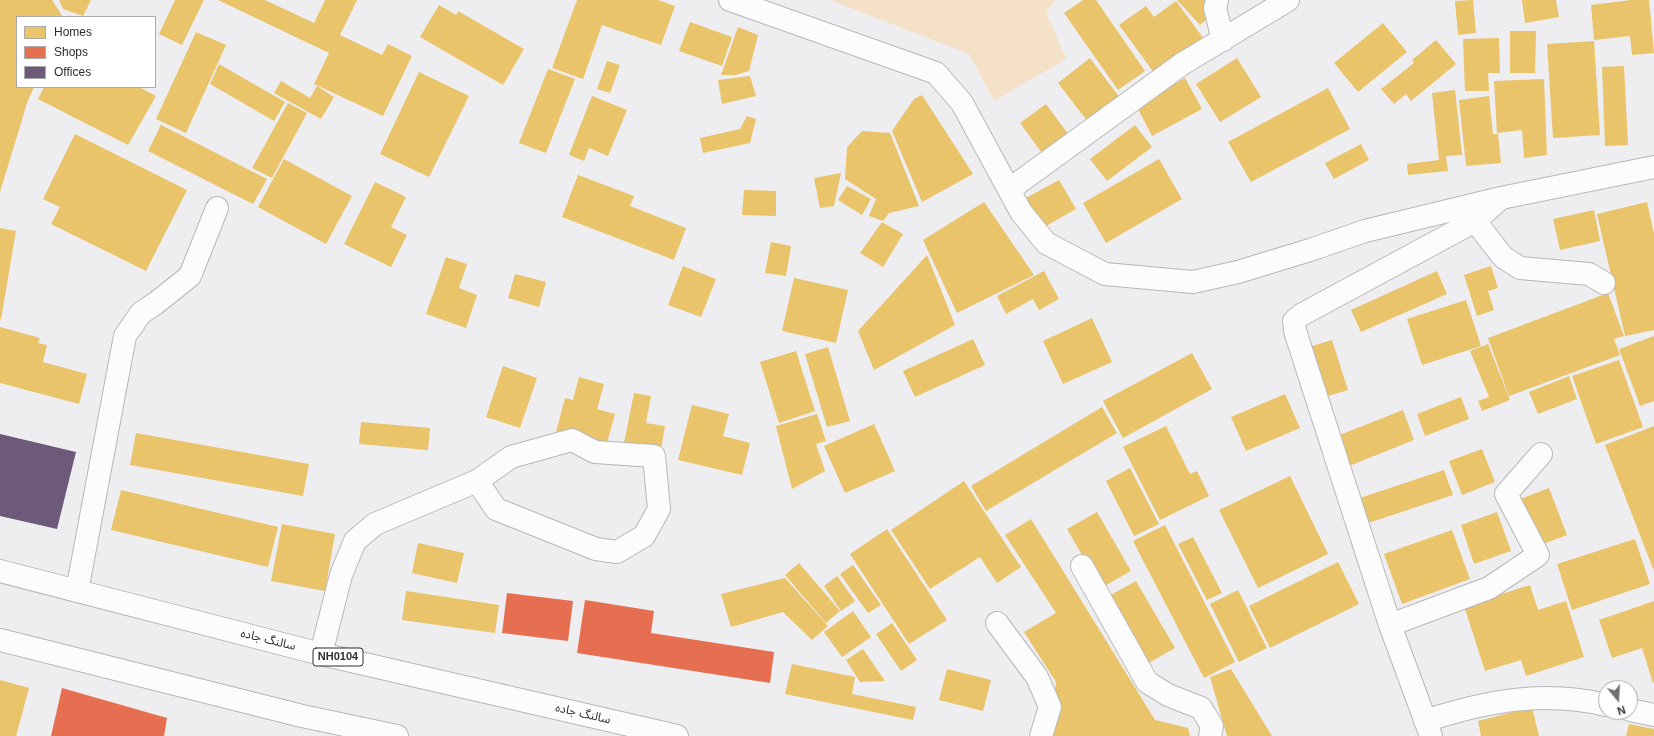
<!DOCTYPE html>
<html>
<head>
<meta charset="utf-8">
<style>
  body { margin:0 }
  #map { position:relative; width:1654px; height:736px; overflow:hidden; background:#eeedf0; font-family:Helvetica,sans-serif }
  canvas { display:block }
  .legend { position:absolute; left:16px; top:16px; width:140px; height:72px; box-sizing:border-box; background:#fff; border:1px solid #abaaab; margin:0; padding:5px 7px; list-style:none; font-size:12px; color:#2c2b2e }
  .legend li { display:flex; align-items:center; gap:8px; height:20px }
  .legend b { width:20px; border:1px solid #abaaab }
  .north { position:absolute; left:1598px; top:680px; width:40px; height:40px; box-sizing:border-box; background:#fff; border:1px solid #abaaab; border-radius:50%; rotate:162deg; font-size:11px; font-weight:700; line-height:16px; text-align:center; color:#2c2b2e }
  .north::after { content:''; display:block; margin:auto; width:14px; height:18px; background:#706f72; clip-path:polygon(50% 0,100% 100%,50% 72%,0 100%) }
</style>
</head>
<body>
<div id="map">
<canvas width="1654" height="736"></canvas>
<ul class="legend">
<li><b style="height:11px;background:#e9c46a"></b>Homes</li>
<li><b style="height:11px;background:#e76f51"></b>Shops</li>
<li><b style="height:11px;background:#6d597a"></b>Offices</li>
</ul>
<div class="north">N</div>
</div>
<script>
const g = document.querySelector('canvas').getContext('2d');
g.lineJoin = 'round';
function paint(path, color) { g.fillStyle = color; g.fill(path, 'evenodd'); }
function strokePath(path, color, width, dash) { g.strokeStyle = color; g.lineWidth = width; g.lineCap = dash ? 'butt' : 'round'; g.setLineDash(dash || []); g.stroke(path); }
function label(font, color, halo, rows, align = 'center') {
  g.font = font + ' Helvetica,"Noto Sans Arabic",sans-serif'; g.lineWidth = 4; g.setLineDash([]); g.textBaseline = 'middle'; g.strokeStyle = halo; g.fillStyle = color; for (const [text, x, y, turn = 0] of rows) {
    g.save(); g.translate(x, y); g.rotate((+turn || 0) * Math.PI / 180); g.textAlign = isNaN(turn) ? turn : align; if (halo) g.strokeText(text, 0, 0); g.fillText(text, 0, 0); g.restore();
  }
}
const green = new Path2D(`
  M830,0H1055L1046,12L1066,59L994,101L969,54Z`);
const homes = new Path2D(`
  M0,0H52L63,17H17V87H34L28,100L0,192Z
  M59,0H91L83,16L63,9Z
  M175,0H204L182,45L159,34Z
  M218,0H265L314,23L325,0H357L340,35L382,55L388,44L412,56L383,116L314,84L329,53Z
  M577,0H658L675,6L661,45L602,25L583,79L552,68Z
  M1083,0H1096L1145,71L1118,90L1064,13Z
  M1177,0H1204L1215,12L1200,25Z
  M1473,0L1476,33L1458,35L1455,1Z
  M1522,0H1556L1559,17L1525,23Z
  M1631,0H1649L1654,53L1632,55L1630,36L1594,40L1591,5Z
  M1176,1L1204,39L1155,74L1119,25L1146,6L1154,17Z
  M439,5L456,15L458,11L524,49L503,85L420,37Z
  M690,22L732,37L722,66L679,51Z
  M1383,23L1407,52L1358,92L1334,63Z
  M738,27L758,35L749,71L736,75H721Z
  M1510,31H1536L1535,73H1510Z
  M196,32L226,45L186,133L156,119Z
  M1499,38L1500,73H1488L1489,91H1465L1463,39Z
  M1436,40L1456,64L1411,101L1406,94L1394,104L1381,89L1414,63L1412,60Z
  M1594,41L1600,135L1553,138L1547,44Z
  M1090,58L1120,98L1088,122L1058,83Z
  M1237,58L1261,97L1220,122L1196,84Z
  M607,61L620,65L610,93L597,89Z
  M219,64L285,102L274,121L210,84Z
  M1624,66L1628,145L1605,146L1602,67Z
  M548,69L575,79L546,153L519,143Z
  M419,72L469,96L429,177L380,154Z
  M750,76L756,96L722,104L718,80Z
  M1185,78L1202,109L1152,136L1136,105Z
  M1544,79L1547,155L1524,158L1522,130L1497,133L1494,81Z
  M281,81L310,98L317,86L334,97L321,119L274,93Z
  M44,87H139L156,96L128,145L38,99Z
  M1328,88L1350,129L1251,182L1228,142Z
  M1455,90L1462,155L1446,156L1448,171L1408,175L1407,164L1439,160L1432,93Z
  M922,95L973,174L922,202L892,131L914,99Z
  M592,96L627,110L608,156L589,148L584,161L569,155Z
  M1489,96L1493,134H1498L1501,163L1466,166L1459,100Z
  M288,103L307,113L272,178L252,168Z
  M1046,104L1071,138L1045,157L1020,123Z
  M747,116L756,119L750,143L703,153L700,138L740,129Z
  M161,125L267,179L253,204L148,151Z
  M1135,125L1152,147L1107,181L1090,159Z
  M862,131L890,133L919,206L889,213L883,221L869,216L876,199L845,179L847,147Z
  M75,134L187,190L146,271L51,224L60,207L43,199Z
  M1361,144L1369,160L1334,179L1325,163Z
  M284,159L352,196L326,244L258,207Z
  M1159,159L1182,199L1106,243L1083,203Z
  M841,173L834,206L820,208L814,178Z
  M578,175L634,196L630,206L686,228L674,260L562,217Z
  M1059,180L1076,209L1039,230L1022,200Z
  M375,182L406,197L391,227L407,235L391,267L344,244Z
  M847,186L871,199L862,215L838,200Z
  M744,190L776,191V216L742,215Z
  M984,202L1034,275L957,313L923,240Z
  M1647,202L1654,234V330L1625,336L1597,214Z
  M1594,210L1600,241L1560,250L1553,219Z
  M882,222L903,234L883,267L860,253Z
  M0,228L16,231L1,319H0Z
  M771,242L791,246L786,276L765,273Z
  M927,255L955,325L874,370L858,331Z
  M446,257L467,264L459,288L477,295L466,328L426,314Z
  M683,266L716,279L701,317L668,305Z
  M1491,266L1498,288L1488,291L1494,310L1477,316L1464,275Z
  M1044,271L1059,299L1039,310L1033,299L1006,314L997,296Z
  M1437,271L1447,294L1361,332L1351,310Z
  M515,274L546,282L539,307L508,298Z
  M794,278L848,290L836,343L782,331Z
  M1608,293L1624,336L1614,339L1620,355L1509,396L1488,338Z
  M1466,300L1481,346L1422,365L1407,319Z
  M1092,318L1112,362L1063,384L1043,341Z
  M0,327L40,338L38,343L47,345L43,362L87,374L79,404L0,383Z
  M1654,336V401L1640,406L1619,349Z
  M973,339L985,365L915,397L903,371Z
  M1332,340L1348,390L1328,396L1312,346Z
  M1488,344L1510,400L1482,411L1478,401L1489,397L1470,351Z
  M828,347L850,421L827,427L805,354Z
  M796,351L815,411L779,423L760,362Z
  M1192,353L1212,389L1123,438L1103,401Z
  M1619,360L1643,427L1596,444L1572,376Z
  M503,366L537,378L520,428L486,417Z
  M1569,376L1577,399L1538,414L1529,392Z
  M579,377L604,384L597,409L615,414L606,446L556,432L565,398L573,400Z
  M634,393L651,396L646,423L665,426L660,455L623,448Z
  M1285,394L1300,428L1246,451L1231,417Z
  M1461,397L1469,419L1425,436L1417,414Z
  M692,405L729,414L723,436L750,443L742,475L678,460Z
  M1102,407L1117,433L986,511L971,486Z
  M1403,410L1414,440L1349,466L1337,436Z
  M817,414L826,441L816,444L825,471L792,489L776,426Z
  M361,422L430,428L428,450L359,444Z
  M874,424L895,471L845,493L824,446Z
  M1166,426L1190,474L1197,471L1209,496L1160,520L1123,447Z
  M1654,426V571L1605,445Z
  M136,433L309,464L303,496L130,465Z
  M1482,449L1495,482L1462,495L1449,461Z
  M1130,468L1159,524L1134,536L1106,481Z
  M1444,470L1453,495L1365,524L1357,499Z
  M1290,476L1328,554L1258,588L1219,510Z
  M964,481L1021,567L997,583L980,557L930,589L891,530Z
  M1549,488L1567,535L1538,546L1520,499Z
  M121,490L278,527L268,567L111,530Z
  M1097,512L1131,571L1101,588L1067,529Z
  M1497,512L1511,551L1474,564L1461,525Z
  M1031,519L1155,720L1188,728L1190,736H1050L1056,682L1024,632L1056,613L1005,535Z
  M282,524L335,534L325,591L271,581Z
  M1165,525L1235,662L1204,678L1133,541Z
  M887,529L947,620L909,644L850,554Z
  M1452,530L1470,579L1402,604L1384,554Z
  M1193,537L1222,593L1207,600L1178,544Z
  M1635,539L1650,584L1572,610L1557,564Z
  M418,543L464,553L457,583L412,573Z
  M1338,562L1359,604L1270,648L1249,606Z
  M799,563L840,611L826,623L785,575Z
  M853,565L881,605L868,613L840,574Z
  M837,576L855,601L841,611L824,586Z
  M785,578L828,626L812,640L783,612L731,627L721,594Z
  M1136,581L1175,648L1147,664L1109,596Z
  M1530,585L1538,610L1566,601L1584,657L1526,676L1521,660L1485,671L1464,606Z
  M1238,590L1267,648L1239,662L1210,604Z
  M406,591L499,605L495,633L402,620Z
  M1654,601V682L1653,683L1642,648L1612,658L1599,620Z
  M853,611L871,637L842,657L824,632Z
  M892,623L917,660L901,671L876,634Z
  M863,649L885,681L860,682L846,660Z
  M792,664L855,677L852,694L916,707L913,720L785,694Z
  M947,669L991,680L983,711L939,700Z
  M1231,669L1272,736H1227L1210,677Z
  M0,680L29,688L16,736H0Z
  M1532,707L1539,736H1481L1478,721Z
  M1629,724L1654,729V736H1626Z`);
const shops = new Path2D(`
  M507,593L573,601L568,641L502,633Z
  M585,600L654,611L651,633L774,652L770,683L577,653Z
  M62,688L167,718L164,736H51Z`);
const offices = new Path2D(`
  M0,434L76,452L57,529L0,516Z`);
const minor = new Path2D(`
  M730,0L936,73L962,103L1021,212L1046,243L1105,274L1193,282L1238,272L1310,250L1365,231L1501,198L1654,167
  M1217,0L1215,8L1223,40
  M1010,189L1182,64L1288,0
  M1475,221L1503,257L1520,268L1589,274L1604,283
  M1082,566L1147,682L1168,695L1201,708L1212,726L1210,736
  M77,591L125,336L141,313L156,303L190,276L217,208
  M997,623L1037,677L1050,707L1041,736
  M1390,625L1489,588L1538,555L1506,494L1541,454
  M321,654L341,575L355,541L375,524L477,481L511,457L572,440L595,452L654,456L659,509L644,536L617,552L596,549L496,509L477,481
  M1630,710L1654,715
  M1425,721C1486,701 1543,690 1606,705
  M1431,736L1390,625L1295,331L1294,321L1301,315L1475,221L1499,200`);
const highway = new Path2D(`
  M0,571L321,654L677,736
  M0,640L302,716L397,736`);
const shields = [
  [338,657,50]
];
const shieldNames = [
  ["NH0104",338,657]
];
const streetNames = [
  ["سالنگ جاده",268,640,14],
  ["سالنگ جاده",583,714,13]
];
paint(green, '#f4e1c7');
paint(homes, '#e9c46a');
paint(shops, '#e76f51');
paint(offices, '#6d597a');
strokePath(minor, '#b7b7b8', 24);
strokePath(highway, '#b7b7b8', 24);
strokePath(minor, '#fcfcfd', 22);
strokePath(highway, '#fcfcfd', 22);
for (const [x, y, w] of shields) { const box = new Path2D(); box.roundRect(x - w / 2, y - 9, w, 18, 3); g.fillStyle = '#fff'; g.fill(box); strokePath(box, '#2c2b2e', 1); }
label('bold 11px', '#2c2b2e', null, shieldNames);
label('12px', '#2c2b2e', '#fff', streetNames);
</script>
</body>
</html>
